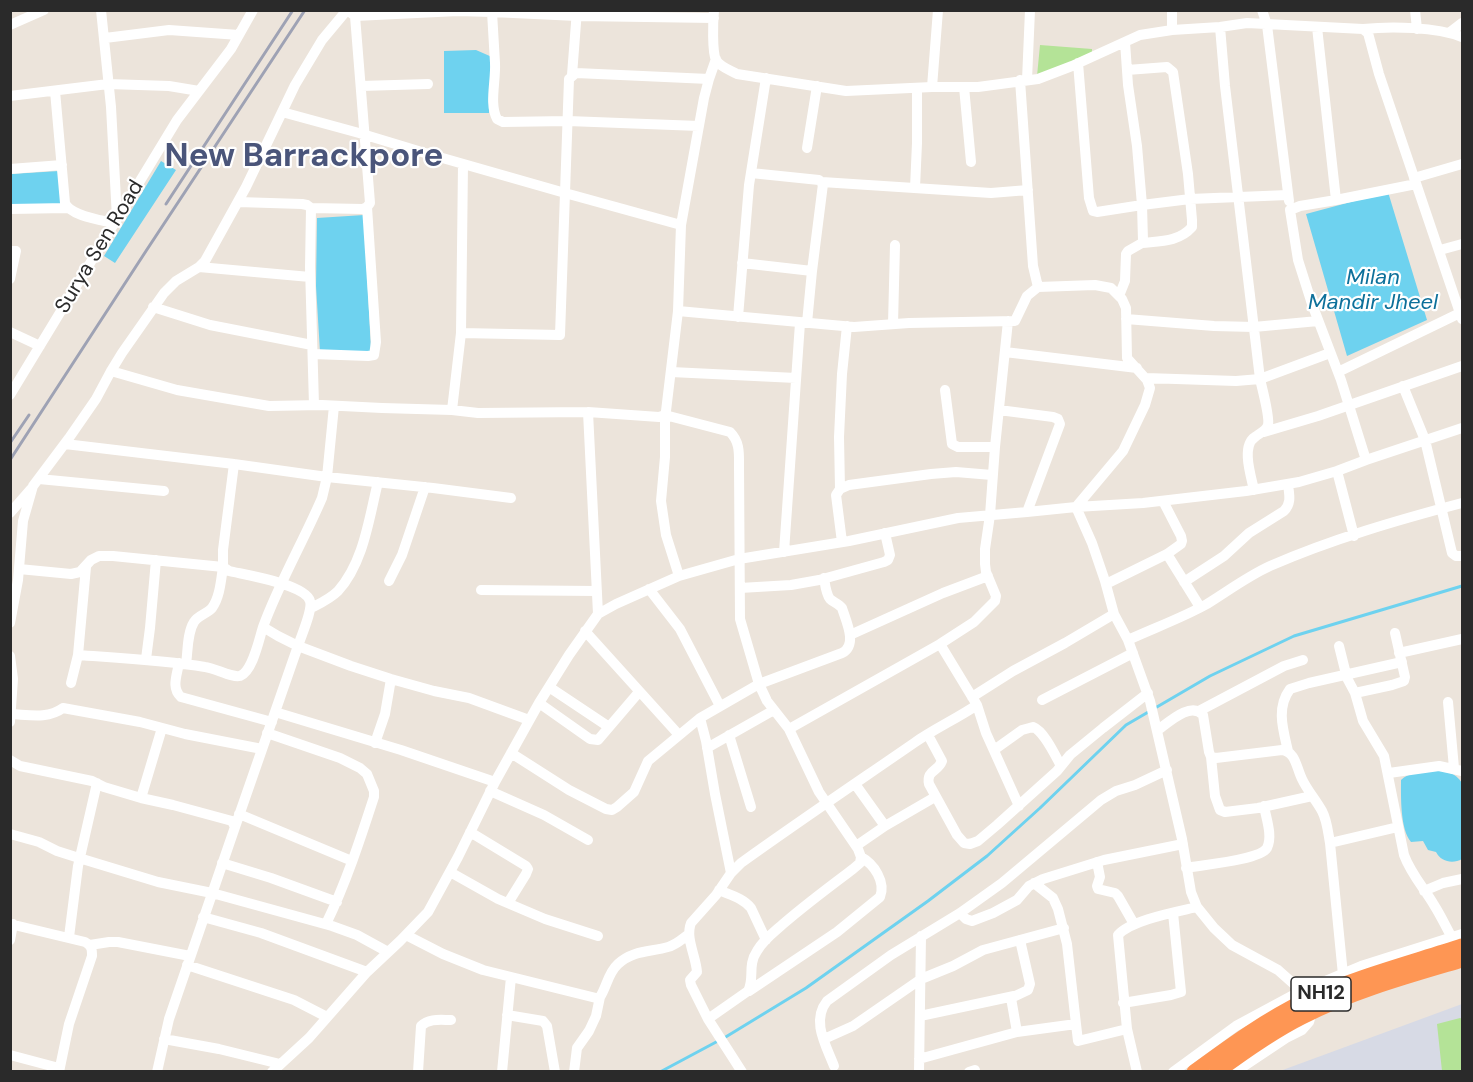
<!DOCTYPE html>
<html>
<head>
<meta charset="utf-8">
<style>
  body { margin:0 }
  #map { position:relative; width:1473px; height:1082px; overflow:hidden; background:#ece4db; font-family:"DM Sans",sans-serif }
  canvas { display:block }
  .frame { position:absolute; inset:0; border:12px solid #2a2a2a; pointer-events:none }
</style>
</head>
<body>
<div id="map">
<canvas width="1473" height="1082"></canvas>
<div class="frame"></div>
</div>
<script>
const g = document.querySelector('canvas').getContext('2d');
g.lineJoin = 'round';
function paint(path, color) { g.fillStyle = color; g.fill(path, 'evenodd'); }
function strokePath(path, color, width, dash) { g.strokeStyle = color; g.lineWidth = width; g.lineCap = dash ? 'butt' : 'round'; g.setLineDash(dash || []); g.stroke(path); }
function label(font, color, halo, rows, align = 'center') {
  g.font = font + ' "DM Sans",sans-serif'; g.lineWidth = 4.5; g.setLineDash([]); g.textBaseline = 'middle'; g.strokeStyle = halo; g.fillStyle = color; for (const [text, x, y, turn = 0] of rows) {
    g.save(); g.translate(x, y); g.rotate((+turn || 0) * Math.PI / 180); g.textAlign = isNaN(turn) ? turn : align; if (halo) g.strokeText(text, 0, 0); g.fillText(text, 0, 0); g.restore();
  }
}
const airport = new Path2D(`
  M1462,1004V1071H1280Z`);
const green = new Path2D(`
  M1040,45L1092,49V54L1037,76Z
  M1460,1018L1462,1019V1071H1442L1437,1024Z`);
const water = new Path2D(`
  M476,50L492,57L489,113H444V51Z
  M161,161L176,170L115,263L104,256Z
  M59,171L61,204L11,205V174Z
  M1388,192L1427,320L1347,356L1306,214Z
  M364,215L371,351L320,352L316,286L317,218Z
  M1434,771C1446,771 1455,772 1462,783V859C1453,864 1441,862 1436,852L1428,850L1423,841L1411,842C1400,829 1401,797 1401,780C1408,772 1423,773 1434,771Z`);
const stream = new Path2D(`
  M724,1038L806,988L928,901L987,856L1040,808L1126,725L1210,676L1294,636L1462,586
  M660,1072L718,1041`);
const minor = new Path2D(`
  M101,10L111,107L117,218
  M714,10C713,21 712,52 716,60C720,67 730,70 737,74L846,91L932,87H978L1038,79L1072,66L1140,35L1172,30L1220,27L1247,23L1363,29L1368,33L1379,74L1462,319
  M1172,10V30
  M1262,10L1267,25L1289,201
  M1415,10L1417,29
  M492,12C493,29 494,46 495,63C496,81 489,104 497,119L503,122L568,121L699,126
  M355,16L458,11L492,12L577,16L714,18
  M10,25L44,10
  M1220,27L1225,86L1260,379C1262,388 1270,417 1268,425C1266,431 1260,433 1255,437C1241,446 1251,476 1254,490
  M1317,27L1336,200L1300,206L1290,210L1298,260L1312,304L1341,380L1366,460
  M1363,29C1392,26 1436,27 1462,37
  M1449,33L1462,23
  M105,38L169,30L239,35
  M1078,63L1089,198L1093,211L1097,212L1142,205L1190,199L1288,195
  M1127,70L1167,67L1173,72L1188,174L1192,220V227C1179,242 1160,241 1142,243
  M572,75L577,10
  M1020,80L1033,266L1038,287
  M1027,80L1030,10
  M361,86L428,84
  M932,87L938,10
  M964,87L971,162
  M55,91L65,203C70,216 101,220 114,223
  M10,96L108,84L169,86L199,91
  M282,112L359,133L425,153L565,193L681,225L678,311
  M807,148L817,86
  M463,164L461,333L560,335L569,79L576,73L709,79
  M10,169L62,165
  M751,173L819,180L823,184L812,271L807,323
  M1414,178L1462,164
  M822,182L991,193L1028,190
  M915,188L917,143V88
  M1336,200L1416,184
  M238,202L302,204L307,205L311,208L310,267L314,405
  M311,208L363,209L367,207L370,203L355,16L350,12
  M10,209L67,208
  M681,225L704,98L709,79L716,59
  M1440,250L1462,244
  M10,251H16L10,279
  M742,263L812,271
  M199,267L310,277
  M1119,296L1125,281L1126,254L1128,251L1142,243L1143,241L1142,205L1137,146L1128,85L1125,42
  M153,307L210,325L312,345
  M738,317L749,185L766,78
  M1126,319L1214,326L1254,327L1318,321
  M893,324L895,245
  M10,332L40,346
  M1005,352L1137,368
  M313,354L368,356L374,355L376,342L367,207
  M111,371L177,390L269,406L322,405L382,408L452,410L478,413L588,412L659,417L665,415L666,411L678,311L854,327L909,323L1015,321L1027,296L1038,287L1095,285L1111,288L1122,299L1126,308L1127,358L1147,380L1150,388L1145,405L1123,451L1076,507
  M671,372L796,378
  M1338,372L1462,312
  M1146,378L1236,381L1260,379L1330,353
  M1403,386L1425,440L1452,553L1456,556H1462
  M945,390L952,444L958,447H995
  M10,395L177,120L231,49L253,10
  M452,410L461,333
  M999,410L1053,417L1058,419L1060,424L1027,512
  M588,412L598,614
  M1264,432L1318,416L1462,366
  M65,444L234,464L327,477L433,488L511,498
  M234,464L223,550V567L229,571C246,575 305,584 310,601C313,610 301,636 298,646L351,666L391,679L434,691L469,698L529,720
  M1337,471L1354,536
  M39,479L164,491
  M840,489L839,437L842,374L847,326
  M1076,507L1092,543L1105,581L1114,614L1128,640L1150,701L1182,839L1191,892L1197,907L1214,928L1232,945L1278,970L1296,986L1301,991
  M10,513L31,489
  M842,542L836,495L840,489L849,485L931,474L956,472L992,475
  M784,552L800,323
  M1167,554L1200,607
  M19,569L71,574L80,572L91,560L99,556H113L223,567C221,580 220,597 212,608C207,614 198,615 194,622C187,633 188,651 186,664
  M679,576L666,535L661,501L665,457V415L730,432C740,442 739,453 739,466L740,619L759,684L767,701L789,729L819,792L858,849L861,857L860,863L853,869C829,887 806,904 783,924C774,932 763,940 757,951C747,966 755,978 748,991L708,1019
  M389,581L402,555L425,487
  M1184,582L1224,556L1249,533L1284,511C1292,503 1289,494 1288,484
  M1106,584L1167,554L1181,544L1182,541L1181,536L1163,501
  M740,588L791,585L819,580L884,562L888,560L890,555L885,533
  M649,589L680,629L720,706
  M481,590L597,591
  M311,608C321,603 330,599 338,591C364,562 369,518 378,482
  M10,623L18,580L23,521L33,486L69,438L96,399L111,371L122,353L164,293L176,281L199,267L205,261L246,187L295,85L322,40L347,10
  M585,631L679,735
  M850,635L943,593L988,576
  M1128,640C1154,628 1182,618 1207,604C1228,591 1248,576 1270,566C1332,539 1398,520 1462,503
  M940,644L977,705L986,733L1019,806
  M1339,646L1347,678L1355,693L1363,721L1384,756L1404,855C1411,874 1424,888 1434,905C1443,919 1449,934 1458,948
  M1399,653L1462,639
  M78,655C120,658 163,660 205,667C215,668 232,678 240,676C253,671 259,639 263,627C279,583 303,542 322,498L327,477L334,406
  M10,656L13,679L10,722
  M146,659L150,628L156,560
  M179,663C177,675 171,688 181,697L272,722
  M71,683L78,655L86,567
  M549,687L609,727
  M1355,693L1392,685L1404,681L1405,677L1395,633
  M972,697L1013,671L1065,643L1114,614
  M1042,700L1133,653
  M1448,702L1454,768
  M539,703L590,739L598,740L639,692
  M1199,711L1284,666L1303,660
  M275,712L401,750L495,782
  M12,714C30,715 48,719 63,708L140,722L185,734L262,749
  M700,718L706,741L715,794L731,873
  M789,729L940,644L974,622L995,601L996,596L986,572L985,564V549L990,515L995,447L1008,321
  M1158,730C1169,722 1191,701 1203,715L1209,752L1211,757L1216,758L1282,750C1296,752 1296,767 1302,779C1307,790 1316,800 1322,811C1327,820 1328,832 1330,843L1344,985
  M267,733L340,758L360,768L367,774L374,791V797C360,840 346,883 326,924
  M729,735L751,807
  M928,735L942,761C938,772 926,770 929,784L957,835L964,843L970,844L978,841L997,825L1057,771L1070,755L1103,728L1148,693
  M375,743L385,714L391,679
  M707,748L774,710
  M994,750L1022,730L1033,727C1044,731 1055,755 1061,766
  M1288,751C1283,729 1276,708 1290,689L1309,683L1402,662
  M511,753L569,790L606,809L612,810L617,807L634,792L648,761L700,718L759,684L842,653C858,645 846,621 842,608C839,604 833,602 830,599C826,594 825,584 824,578
  M1211,757L1215,796L1220,810L1225,812L1258,808L1312,796
  M10,760L20,766L92,781L104,787L141,798L173,805L232,821L235,827L169,1019L157,1072
  M1389,773L1439,766L1462,771
  M855,784L885,826
  M490,791L544,815L588,840
  M141,798L162,728
  M239,814L352,861
  M235,827L298,646L278,636L263,627
  M470,832L526,866L528,869L526,874L508,903
  M10,834L39,842L57,851L79,858L158,882L212,893L332,926L357,935L388,952
  M1330,843L1398,827
  M856,846L885,826L935,797
  M1097,862L1100,877L1097,886L1098,889L1115,893L1118,896L1134,924
  M222,863L271,878L337,902
  M1186,868C1202,865 1260,860 1267,848C1273,836 1266,818 1264,806
  M450,872L498,899L545,919L598,936
  M1034,883L1053,898L1058,909L1067,944L1076,1024
  M719,890C730,895 743,898 751,908L766,940
  M1424,891L1443,883L1462,879
  M960,913L966,919L972,921L993,913L1017,900L1029,886L1043,879L1104,860L1183,844
  M203,917L261,933L367,972
  M10,924L85,942C92,946 92,949 92,956L69,1024L59,1072
  M406,935L443,954L483,970L596,998L600,997C607,986 608,973 618,964C633,950 651,952 668,947C676,945 682,939 689,934
  M69,937L78,866L97,783
  M10,940L13,924
  M90,945L109,942H118L190,956
  M187,965L294,1000L327,1017
  M749,991L837,932L880,897C886,882 874,864 861,857
  M1123,1003L1171,995L1181,992L1173,913
  M507,1015L543,1021L547,1026L555,1072
  M920,1016L1014,996
  M1127,1029L1137,1072
  M1017,1032L1011,998L1028,990L1030,984L1020,940
  M164,1039L219,1049L280,1064
  M824,1039L853,1026L921,979L953,966L983,950L1064,928
  M10,1055L59,1068
  M919,1059L1017,1032L1076,1024L1078,1041L1127,1029L1118,935C1131,920 1176,912 1197,907
  M834,1066C826,1045 811,1021 827,1001L891,955L960,913L1002,883L1101,800L1116,791L1135,785L1167,770
  M272,1072L309,1038L367,972L400,941L428,912L458,857L495,782L539,703L569,655L598,614L616,604L679,576L739,559L849,541L958,518L1027,512L1076,507L1143,503L1246,491L1299,482L1337,471L1366,460L1462,428
  M418,1072L421,1026C429,1018 441,1020 451,1020
  M502,1072L511,977
  M574,1072L577,1048L589,1031L596,1016L600,997
  M742,1072L708,1019L691,985L690,980L697,972C696,956 685,938 691,923L716,895L731,873L741,863C798,822 856,783 914,743C934,729 956,719 977,705
  M919,1072L921,936
  M969,1072L975,1070
  M1173,1072L1236,1026L1301,991L1361,966L1462,934
  M1235,1072L1286,1038L1302,1030L1309,1022L1312,1012`);
const highway = new Path2D(`
  M1194,1072C1231,1045 1265,1020 1306,1000C1356,977 1410,963 1462,946
  M1217,1072C1244,1052 1272,1032 1302,1017C1353,991 1408,976 1462,960`);
const rail = new Path2D(`
  M166,204L293,10
  M10,443L29,415
  M10,460L146,251L305,10`);
const shields = [
  [1321,994,60]
];
const shieldNames = [
  ["NH12",1321,994]
];
const streetNames = [
  ["Surya Sen Road",100,247,-59]
];
const waterNames = [
  ["Milan",1373,278],
  ["Mandir Jheel",1373,303]
];
const townNames = [
  ["New Barrackpore",304,157]
];
paint(airport, '#d7dae5');
paint(green, '#b4e397');
paint(water, '#6ed2ef');
strokePath(stream, '#6ed2ef', 3);
strokePath(minor, '#fff', 10);
strokePath(highway, '#fe9654', 15);
strokePath(rail, '#9ea2b4', 3);
for (const [x, y, w] of shields) { const box = new Path2D(); box.roundRect(x - w / 2, y - 17, w, 34, 4.5); g.fillStyle = '#fff'; g.fill(box); strokePath(box, '#2a2a2a', 1.5); }
label('bold 20px', '#2a2a2a', null, shieldNames);
label('21px', '#2a2a2a', '#fff', streetNames);
label('italic 22px', '#0d709a', '#fff', waterNames);
label('bold 33px', '#4a557a', '#fff', townNames);
</script>
</body>
</html>
